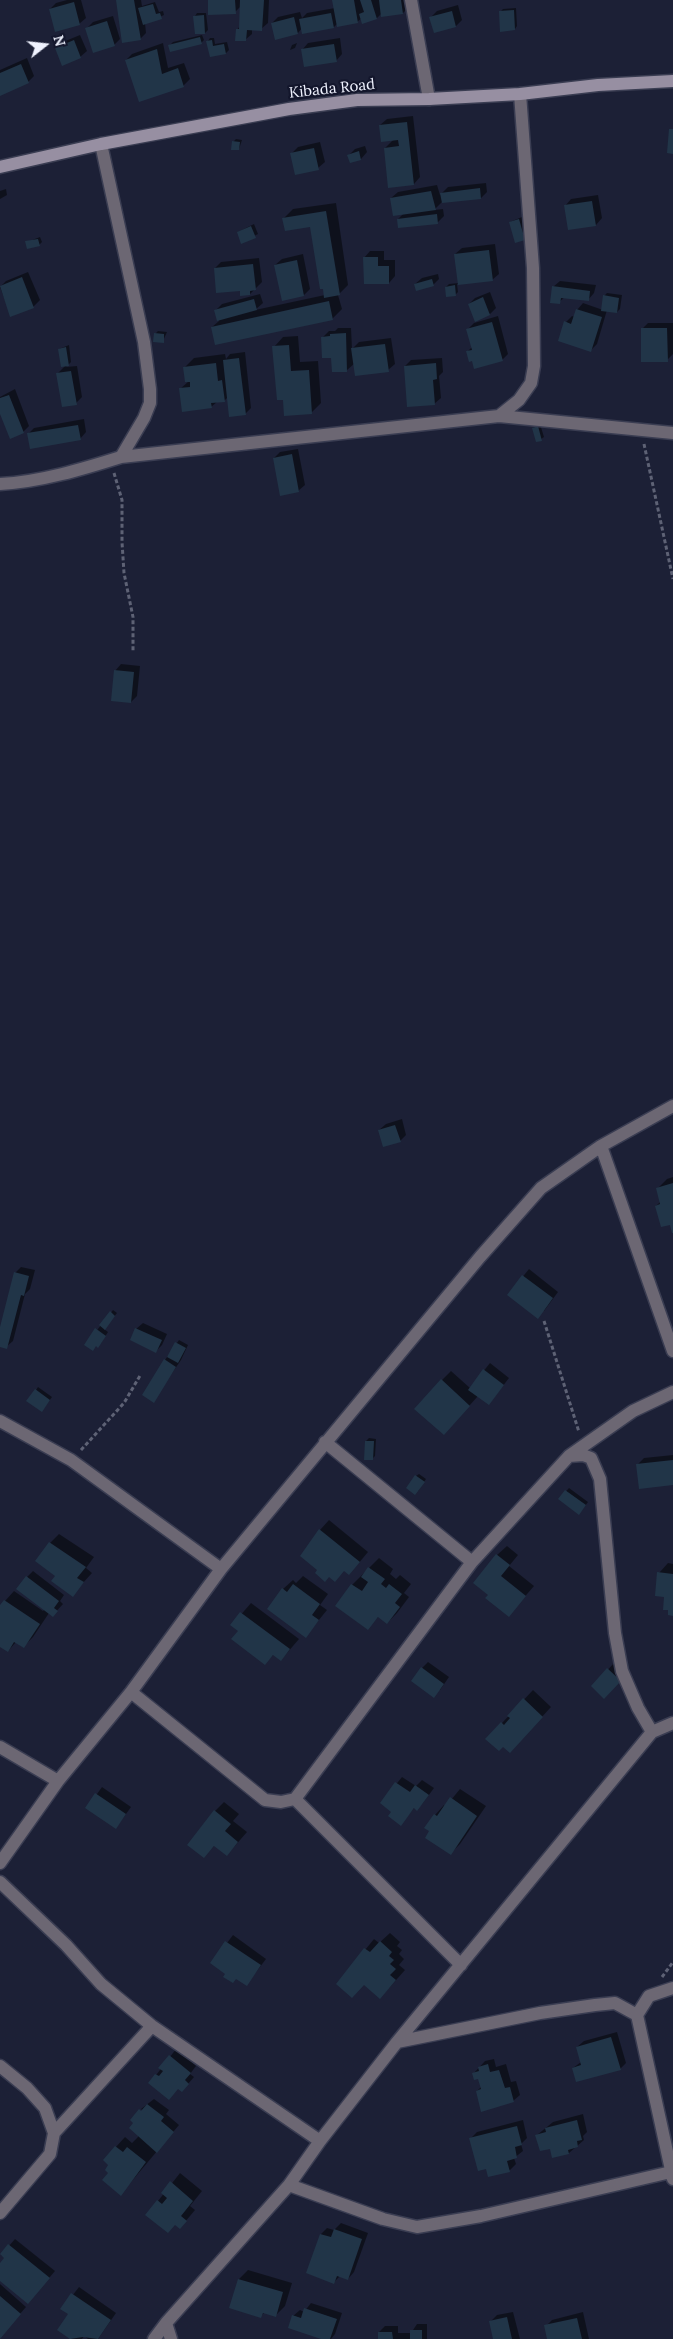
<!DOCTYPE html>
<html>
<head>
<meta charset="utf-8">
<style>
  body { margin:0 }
  #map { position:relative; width:673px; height:2339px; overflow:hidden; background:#1c2036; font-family:Lora,serif }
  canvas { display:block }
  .north { position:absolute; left:20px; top:20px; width:50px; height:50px; -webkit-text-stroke:4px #13162c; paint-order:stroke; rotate:74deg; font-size:14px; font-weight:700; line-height:20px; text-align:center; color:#eff2fe }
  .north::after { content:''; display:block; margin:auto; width:18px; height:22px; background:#eff2fe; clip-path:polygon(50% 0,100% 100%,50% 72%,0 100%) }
</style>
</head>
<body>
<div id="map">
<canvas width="673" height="2339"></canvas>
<div class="north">N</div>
</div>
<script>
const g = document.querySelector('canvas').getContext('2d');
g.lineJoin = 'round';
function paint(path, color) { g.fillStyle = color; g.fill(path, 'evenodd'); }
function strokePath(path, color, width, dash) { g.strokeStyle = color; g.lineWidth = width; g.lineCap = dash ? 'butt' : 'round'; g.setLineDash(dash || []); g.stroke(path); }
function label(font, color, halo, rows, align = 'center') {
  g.font = font + ' Lora,serif'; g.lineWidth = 4.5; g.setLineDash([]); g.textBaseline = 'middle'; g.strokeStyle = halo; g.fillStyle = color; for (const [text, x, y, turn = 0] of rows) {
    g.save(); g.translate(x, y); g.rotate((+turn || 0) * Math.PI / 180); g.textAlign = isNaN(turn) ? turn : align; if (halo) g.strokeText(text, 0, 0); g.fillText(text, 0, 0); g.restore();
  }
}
const shadow = new Path2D(`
  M67,0H81L86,18L79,24L50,9L56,3Z
  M117,0H141L142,6L155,2L159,12L163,11L164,15L145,23L146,33L140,39Z
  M209,0H269L268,23L261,29H252V34L245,40L237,30L240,26L241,6L235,12Z
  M333,0H408L409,7L403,13H382L377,18H362L357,22L338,23L334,27L302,28L298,33L272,23L278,17L300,12L302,18L307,13L335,8Z
  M458,5L462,20L456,26L434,32L431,17L437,11Z
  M516,8L517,26L515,29L500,12L503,9Z
  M197,13H206L208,30L205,33H196L195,16Z
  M113,16L120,39L114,45L87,28L93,22Z
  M80,35L87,51L80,57L57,48L63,42Z
  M202,35L204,40L201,43L170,45L173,42Z
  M210,38H214L215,44L227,42L229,50L226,53L211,56L208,41Z
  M340,38L342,54L336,61L302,50L308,43Z
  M163,43L168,68L184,63L190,79L183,86L126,60L132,54Z
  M297,43L295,48L290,50L292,45Z
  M27,58L34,76L28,82L0,95V70Z
  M413,116L420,177L414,184L389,186L385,148L394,139L380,125L387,119Z
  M236,139L242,140L239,149L233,142Z
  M320,142L325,162L318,168L292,153L298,147Z
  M365,146L367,152L361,159L349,155L355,149Z
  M486,183L487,192L481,198L442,202L434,210L443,209L444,216L438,222L398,219L404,213L391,198L398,192L437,185L440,195L448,187Z
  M6,189L7,195L0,199V191Z
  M598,195L602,218L596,225L565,206L571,199Z
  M336,203L348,285L338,295L342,309L332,319L212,327L219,321L216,310L222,304L260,294L263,303L255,310L325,295L311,226L284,218L293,209Z
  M522,217L527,236L525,239L510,222Z
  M254,224L258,234L242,242L238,232Z
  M40,237L42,242L39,245L27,242Z
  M495,244L499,274L492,280L457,284L458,292L455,295L446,287L449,284L459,283L455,254L462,248Z
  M370,251H384V260H395V276L389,283L364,258Z
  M303,254L310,289L304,295L275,265L282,259Z
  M259,258L262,282L250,294L241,290L215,268L221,262Z
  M28,272L40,300L33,307L11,316L0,287L6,281Z
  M438,274L439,279L433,285L415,284L422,278Z
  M560,281L596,285L594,293L588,300L565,297L559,302L553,287Z
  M490,292L496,308L490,314L469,304L475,298Z
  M607,293L622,295L620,309L617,312L607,310L597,344L591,350L566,322L572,316L575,317L577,310L583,303L603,310L604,296Z
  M498,316L508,354L502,360L467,352L472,347L468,329L474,323Z
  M648,323H673V354L667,360L642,329Z
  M338,328H351L352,349L359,342L391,338L395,364L388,370L355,363L346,371L333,357L323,337L329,331H335Z
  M158,331L167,332L163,341L155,334Z
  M298,336L300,362L318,361L321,403L312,412L284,399L274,347L283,337Z
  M69,345L71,362L66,367L77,366L82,397L76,403L57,374L66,365L59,349Z
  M245,352L251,408L245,414L228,397L224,401L217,402L211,407L180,389L189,381L184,368L194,358L225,354L226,359L230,354Z
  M442,358L443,372L439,376L441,398L434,404L405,366L411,360Z
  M15,389L29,426L23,432L0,411V397Z
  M84,419L86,432L80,439L28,434L34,428Z
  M540,424L544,437L541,439L533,428Z
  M298,449L305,485L298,491L274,458L280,452Z
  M121,664L140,666L137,696L131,702L115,671Z
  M402,1119L406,1135L400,1141L379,1130L386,1124Z
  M673,1177V1230L671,1223L656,1206L661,1201L657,1189L667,1179Z
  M21,1267L35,1270L30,1289L25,1294L13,1341L6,1347L0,1346V1332L15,1273Z
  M529,1269L558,1292L544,1311L508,1295Z
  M113,1310L117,1313L104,1329L108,1332L101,1343L86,1344Z
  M143,1323L167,1334L162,1345L156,1351L136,1329Z
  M179,1340L188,1345L181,1360L153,1401L165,1360Z
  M490,1363L509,1378L489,1404L478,1396L453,1424L442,1380L451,1371L470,1388Z
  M38,1387L52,1397L44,1408L36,1390Z
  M369,1438L376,1439L375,1456L372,1459L366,1441Z
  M673,1455V1484L638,1464L644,1458Z
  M419,1474L426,1479L418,1491L416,1476Z
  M569,1488L588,1502L582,1510L560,1498Z
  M329,1520L368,1552L358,1564L345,1570H319L302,1556L320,1530Z
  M59,1534L94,1557L86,1568L92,1573L72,1595L56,1575L50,1543Z
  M507,1546L518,1555L509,1566L534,1586L509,1615L489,1594L497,1555Z
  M379,1558L393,1569L390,1574L396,1579L400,1575L411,1584L404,1593L409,1597L397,1613L387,1623L379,1616L367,1629L336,1606L352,1585Z
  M668,1563L673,1564V1614L659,1573Z
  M33,1571L64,1595L60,1601L63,1604L53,1615L49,1613L33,1637L23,1647L16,1642L8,1651L0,1646V1608L5,1601L14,1591L43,1611L45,1609L27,1577Z
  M303,1576L328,1594L320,1605L327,1610L306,1636L283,1589L293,1580L296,1583Z
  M251,1603L299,1639L281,1660L274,1654L265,1663L239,1630L232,1625Z
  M428,1662L449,1677L440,1690L422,1668Z
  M614,1663L626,1674L604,1697L593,1686Z
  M533,1690L551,1707L519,1742L503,1745L487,1739Z
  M402,1777L416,1786L422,1780L434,1788L423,1803L417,1809L415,1807L401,1824L393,1811L381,1803Z
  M102,1787L131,1807L116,1828L87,1808Z
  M460,1789L486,1806L460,1844L451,1853L435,1815L444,1805L446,1806Z
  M224,1802L239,1814L233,1821L247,1832L227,1855L215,1845L204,1857L215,1811Z
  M390,1933L400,1942L397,1946L402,1950L399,1954L404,1959L399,1965L405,1970L389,1988L364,1983H338L374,1939L379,1943Z
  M233,1935L266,1959L247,1984L212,1963Z
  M617,2032L626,2063L620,2069L573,2068L581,2062L577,2047L584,2041Z
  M176,2049L196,2066L190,2074L194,2077L188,2084L178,2088L150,2083Z
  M494,2059L496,2067L506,2064L511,2082L516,2081L520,2095L513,2101L477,2091L482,2086L479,2077L474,2073L485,2061Z
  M154,2099L169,2110L166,2114L179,2125L121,2194L110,2173V2165L104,2160L125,2137L132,2143L138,2137L147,2114L141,2109Z
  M583,2114L587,2132L583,2136L584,2140L569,2153L553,2157L551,2148L537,2135L553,2122Z
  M523,2120L527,2138L521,2144L523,2151L514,2158L516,2164L510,2170L487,2167L471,2138L477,2132Z
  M180,2173L202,2191L190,2206L195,2210L180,2228L158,2201Z
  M341,2223L368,2233L354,2272L348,2279L340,2276L334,2282L307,2272L321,2234L327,2228L334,2230Z
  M15,2239L55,2271L28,2303L0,2279V2265L6,2258L1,2255Z
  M248,2270L292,2283L285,2306L276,2315L265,2312L261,2316L230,2307L239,2279Z
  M0,2284L26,2307L0,2337Z
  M79,2287L116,2313L98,2339H88L84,2336L82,2339H72L58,2330L69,2314L62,2309Z
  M311,2303L342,2313L335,2334L331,2339H325L293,2316L300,2310L304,2312Z
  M513,2312L520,2339H495L490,2322L497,2315Z
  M583,2312L589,2339H549L546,2326L552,2320Z
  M417,2324H427V2339H379V2332L385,2326H398V2333H411Z`);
const building = new Path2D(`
  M116,0H134L141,40L122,43Z
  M208,0H235L236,14L208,15Z
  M240,0H264L262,31L247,30L246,41H235L236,29H239Z
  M332,0H354L358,23L337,27Z
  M360,0H371L377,19L362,24L359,14L364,12Z
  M379,0H401L403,14L381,17Z
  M74,2L80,25L55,32L49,9Z
  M153,4L156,14L160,13L162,19L143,25L138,8Z
  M514,10L515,30L500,32L499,11Z
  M452,11L456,27L434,33L429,17Z
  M331,13L334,28L302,34L299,19Z
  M204,15L205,34H195L193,16Z
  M294,17L298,34L275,40L271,23Z
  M107,21L115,46L93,53L85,28Z
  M200,37L202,44L170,52L168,45Z
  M74,40L81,58L62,66L55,48Z
  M212,40L213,46L224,44L226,54L210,57L206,41Z
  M334,44L337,62L304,67L301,49Z
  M157,49L162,74L178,68L184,87L139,102L125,60Z
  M21,64L29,83L0,96V73Z
  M407,122L414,185L388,188L384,148L399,146L398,140L381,142L379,125Z
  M669,129H673V154L667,153Z
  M232,141L240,142L239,150H231Z
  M314,148L319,170L295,175L290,153Z
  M359,151L361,160L350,163L347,155Z
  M480,188L481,199L442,203L440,193Z
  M431,191L436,210L393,216L390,198Z
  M592,201L596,226L568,230L564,205Z
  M326,211L340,295L324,298L323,289H320L310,227L285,231L282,218Z
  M437,214L438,224L398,228L397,219Z
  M519,219L525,240L515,243L509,222Z
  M251,226L256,238L241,244L237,232Z
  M38,239L40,246L27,249L25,241Z
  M489,250L493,281L458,285L454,254Z
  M363,257H378V266H389V284H364Z
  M297,260L304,296L282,301L274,265Z
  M253,264L256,290L250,291V295L240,296V291L216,293L214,268Z
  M22,277L34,308L10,317L0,286Z
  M432,279L434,286L416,291L414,284Z
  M455,285L456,296L446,297L445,287Z
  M552,286L590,291L589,301L561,298L560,304L550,303Z
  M603,295L619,298L617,313L601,311Z
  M483,297L490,315L475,322L468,304Z
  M254,299L257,310L217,321L214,310Z
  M329,301L333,320L215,345L211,327Z
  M576,309L602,317L591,352L558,341L564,321L571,324Z
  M492,322L503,361L474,369L472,361L469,362L466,351L472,350L466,329Z
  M641,328H667L668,362H641Z
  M154,333L164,334V343L153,342Z
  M346,333L347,372H332L331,358H322L321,337L330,336V334Z
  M385,344L389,372L355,376L351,348Z
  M289,345L291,371L309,370L312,414L284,416L283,400H277L272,346Z
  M66,347L69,366L61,367L58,349Z
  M239,358L246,415L229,417L223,360Z
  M216,363L218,381L222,380L225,402L211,403L212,408L182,412L179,388L190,387V382H185L183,367Z
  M436,363L437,379L433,380L435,405L407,407L404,366Z
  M71,371L77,405L62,407L56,373Z
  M9,395L24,433L10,439L0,414V398Z
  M78,425L81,440L30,449L27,433Z
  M538,426L542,441L536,442L532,428Z
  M292,454L299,492L280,496L273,458Z
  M114,670L134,672L131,703L111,701Z
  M395,1125L401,1142L383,1147L378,1130Z
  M673,1183V1233H672L670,1225L661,1227L655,1206L660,1204L656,1188Z
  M14,1272L29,1276L24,1296L21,1295L7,1349L0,1347V1327Z
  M522,1275L553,1298L538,1319L507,1295Z
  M110,1311L115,1316L105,1330L99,1325Z
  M95,1328L106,1336L98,1348L96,1346L93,1351L84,1345Z
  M135,1328L162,1340L156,1353L130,1340Z
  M175,1342L186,1348L178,1363L167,1357Z
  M164,1359L176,1367L154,1403L142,1395Z
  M483,1369L504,1385L489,1405L468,1390Z
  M441,1379L470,1406L444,1435L414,1409Z
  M35,1389L50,1400L42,1412L26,1401Z
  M365,1441H374L373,1460H364Z
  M673,1460V1485L639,1489L636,1464Z
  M415,1475L425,1482L415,1495L406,1488Z
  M565,1490L586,1505L579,1515L558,1499Z
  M319,1529L360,1562L349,1575L344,1571L335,1582L329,1577L325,1582L315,1573L317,1570L300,1556Z
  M49,1542L86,1567L77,1578L84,1582L73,1597L51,1581L55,1576L35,1561Z
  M496,1554L510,1565L501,1576L526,1596L509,1617L485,1598L488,1595L473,1583Z
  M368,1567L385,1579L381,1584L386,1588L389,1584L402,1594L395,1603L400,1607L387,1624L378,1617L368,1630L335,1606L351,1584L362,1591L368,1582L361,1577Z
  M657,1572L673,1574V1616L668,1615V1610H663L664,1597L655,1596Z
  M26,1576L59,1601L54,1608L58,1611L53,1617L16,1589Z
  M293,1584L320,1604L312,1615L319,1620L306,1638L267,1609L282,1588L287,1592Z
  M4,1600L40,1624L24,1648L14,1642L8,1652L0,1647V1605Z
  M240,1612L290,1649L281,1661L273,1655L265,1665L231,1639L238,1631L230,1625Z
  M421,1667L444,1684L434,1698L411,1681Z
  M607,1668L621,1681L604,1699L591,1686Z
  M523,1698L543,1717L510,1753L503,1747L499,1751L485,1739L501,1722L504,1725L510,1718L507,1716Z
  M395,1782L410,1792L415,1785L429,1795L417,1811L414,1808L401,1826L388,1816L391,1812L380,1803Z
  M95,1793L126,1814L116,1829L85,1808Z
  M450,1797L477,1816L451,1855L425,1838L429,1831L424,1828L434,1814L437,1816Z
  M214,1810L231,1824L225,1831L238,1842L227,1856L214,1846L204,1858L187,1845Z
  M225,1941L261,1965L247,1986L236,1979L233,1983L223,1977L225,1974L210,1963Z
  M380,1941L392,1952L389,1956L394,1960L390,1964L396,1969L390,1975L396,1980L380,1999L364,1985L352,1998L336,1984L364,1948L370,1952Z
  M611,2037L621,2070L576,2082L572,2068L581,2065L576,2047Z
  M169,2055L191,2073L185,2080L189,2084L182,2092L178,2089L169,2100L148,2083L155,2074L159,2076L163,2071L158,2068Z
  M488,2064L490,2072L499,2070L505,2088L510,2087L514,2102L481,2112L476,2091L481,2089L478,2079L474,2080L472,2073L479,2071L478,2067Z
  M147,2104L164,2117L161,2121L174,2132L157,2153L129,2128L133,2123L130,2120L139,2109L141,2111Z
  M577,2120L582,2140L577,2141L578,2147L568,2150L569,2154L552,2158L550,2149L540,2151L535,2135L546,2132L545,2128Z
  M517,2126L522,2145L515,2147L517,2158L507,2161L510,2172L488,2177L486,2169L478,2171L469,2138Z
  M115,2146L123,2152L127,2147L146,2162L121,2196L102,2180L108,2173L105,2170L108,2165L103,2160Z
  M170,2181L193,2201L181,2216L187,2221L180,2229L175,2225L168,2233L145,2215L157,2200L162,2204L167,2198L161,2193Z
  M334,2229L362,2239L348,2280L337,2276L334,2284L306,2273L320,2234L331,2237Z
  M8,2244L50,2278L28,2304L0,2281V2263L4,2258L0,2254Z
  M238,2279L283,2292L276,2317L263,2313L261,2318L229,2308Z
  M71,2293L111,2320L98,2339L83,2337L70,2339L57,2330L68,2314L60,2309Z
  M0,2296L21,2314L0,2339Z
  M304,2308L337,2319L330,2339H321L288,2328L292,2315L301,2318Z
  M507,2317L512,2339H493L489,2321Z
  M577,2318L582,2339H547L544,2325Z
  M410,2330H422V2339H410Z
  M378,2332H392L393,2339H378Z`);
const path = new Path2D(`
  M644,444L673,579
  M114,473L122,500V542L124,573L133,617V652
  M544,1321L579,1432
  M81,1450L124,1403L141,1374
  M662,1977L673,1962`);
const minor = new Path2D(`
  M411,0L429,99
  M101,144L144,342L150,389V403L144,418L121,457
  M499,416L519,400L531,383L534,366L533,268L520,94
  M0,484C40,482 83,469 121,457L499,416L673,433
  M601,1146L673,1351
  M0,1421L71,1460L221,1569
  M325,1442L472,1562
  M569,1456L583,1455L591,1458L600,1479L615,1633L622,1671L638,1708L652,1732
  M131,1692L265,1800L281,1802L295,1799L472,1562L569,1456L633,1411L673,1392
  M0,1747L58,1781
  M295,1799L461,1965
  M0,1863L58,1781L131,1692L221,1569L480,1257L541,1188L601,1146L673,1106
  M0,1882L66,1945L101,1984L152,2026L320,2141
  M673,1988L649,1996L637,2015L673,2179
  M397,2042L540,2013L595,2005L615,2003L637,2015
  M0,2066L27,2088L45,2108L54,2133L50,2154L0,2213
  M54,2133L152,2026
  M289,2185L383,2219L417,2227L481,2216L671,2172
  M166,2323L171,2339
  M154,2339L166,2323L289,2185L320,2141L397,2042L652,1732L673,1723`);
const secondary = new Path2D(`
  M0,167L101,144L289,109L357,100L429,99L520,94L598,85L673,81`);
const streetNames = [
  ["Kibada Road",332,89,-6]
];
paint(shadow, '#0007');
paint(building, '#213548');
strokePath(minor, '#3a3d52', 15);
strokePath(secondary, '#3a3d52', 15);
strokePath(path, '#5e6275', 3, [4, 2.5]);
strokePath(minor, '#6c6773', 12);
strokePath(secondary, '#978fa2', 12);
label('15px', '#eff2fe', '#13162c', streetNames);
</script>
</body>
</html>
